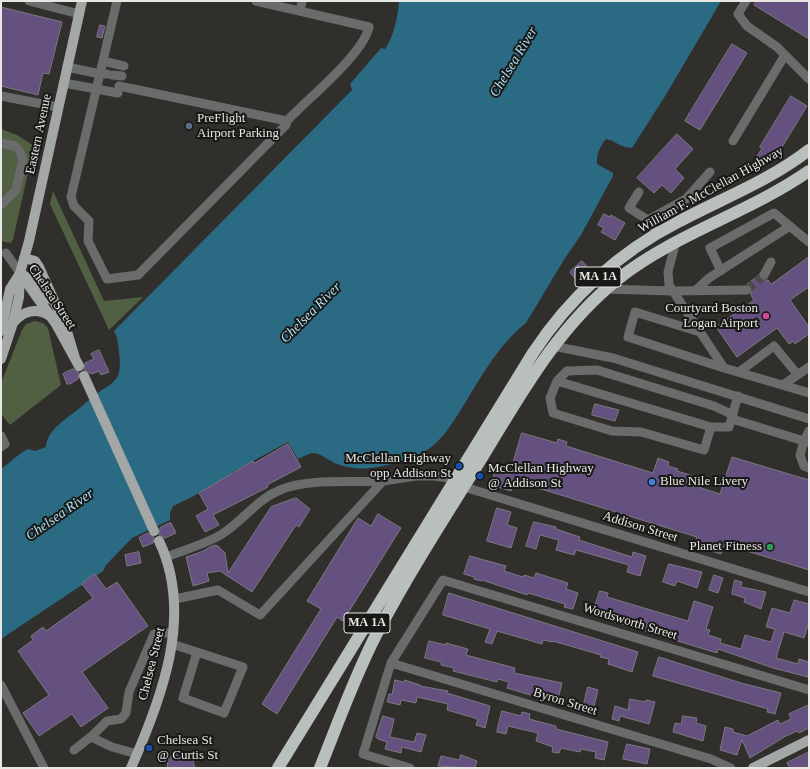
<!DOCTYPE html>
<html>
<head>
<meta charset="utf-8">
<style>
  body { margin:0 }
  #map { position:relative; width:810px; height:769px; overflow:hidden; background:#312f2c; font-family:Georgia,serif }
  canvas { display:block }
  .frame { position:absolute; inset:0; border:2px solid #e8e7e4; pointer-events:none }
</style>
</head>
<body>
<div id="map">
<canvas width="810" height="769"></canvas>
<div class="frame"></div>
</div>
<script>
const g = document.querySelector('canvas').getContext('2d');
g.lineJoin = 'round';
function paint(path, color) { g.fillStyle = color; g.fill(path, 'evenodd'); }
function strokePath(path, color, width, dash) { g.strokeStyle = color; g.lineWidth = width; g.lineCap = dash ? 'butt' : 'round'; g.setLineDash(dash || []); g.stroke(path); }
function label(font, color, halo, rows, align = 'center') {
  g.font = font + ' Georgia,serif'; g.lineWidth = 4; g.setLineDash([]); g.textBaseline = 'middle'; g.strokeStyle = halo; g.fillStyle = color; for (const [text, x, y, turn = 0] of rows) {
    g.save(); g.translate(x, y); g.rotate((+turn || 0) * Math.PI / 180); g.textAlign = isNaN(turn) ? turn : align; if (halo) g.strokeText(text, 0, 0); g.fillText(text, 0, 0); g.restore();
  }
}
const green = new Path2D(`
  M1,129L17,135L34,146L13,240L10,243L1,241Z
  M53,191L104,301L143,297L109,330L50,204Z
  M35,321L43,323L48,328L61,385L10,425L1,414V383L22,330L26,324Z`);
const water = new Path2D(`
  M399,1H721L667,93L632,148C618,147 617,141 606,139C600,145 596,157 597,164L613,173V176L581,235L565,258L526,323C498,345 480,379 462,408C453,422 442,441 427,450C411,460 374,471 354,468C347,467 337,465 331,461C316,452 315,450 298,459L288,442L231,473V474L192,497L173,506L170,513V520L132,538L106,565L103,571L1,639V469C11,462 18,454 28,449L35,451L46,447C47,429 68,418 81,407C85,404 88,400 92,397C113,381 123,384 119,352C118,344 118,338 114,331L352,90L350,84L381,48L385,49C394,36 398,16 399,1Z`);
const building = new Path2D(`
  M757,1H809V39L754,5Z
  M1,7L62,22L49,74L43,73L38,95L1,86Z
  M100,25L105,26L102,38L97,37Z
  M732,44L747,53L700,130L685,121Z
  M791,96L807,106L776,157L772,154L765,166L755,160L762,148L760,147Z
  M677,134L693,149L675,169L684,178L671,193L662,185L654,193L637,178Z
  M604,214L610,217L611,215L625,223L615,240L601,232L604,228L598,225Z
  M809,257V287L790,300L809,327V334L795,344L794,341L789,344L777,328L737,357L716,327L754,300L751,295L752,287L747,284L758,276L762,280H768L771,284Z
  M582,261L590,270L577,281L570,272Z
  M99,350L109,372L101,375L99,371L92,374L84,370L85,363L94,359L91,354Z
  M73,369L79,372L78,379L70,384H67L63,374Z
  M595,404L619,410L615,421L592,415Z
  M522,433L557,443L558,439L567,442L566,446L653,473L658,458L669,462L668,466L678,469L677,471L703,479L701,488L720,494L732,457L809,480V570L724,544L721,554L695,546L697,537L515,481L511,491L491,485L495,471L509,475Z
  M288,444L301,467L267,485L268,487L213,515L219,525L205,532L196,516L208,509L199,493L253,461L254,463Z
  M296,498L310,509L299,527L296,525L252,592L220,571L207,573L209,581L193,586L186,557L201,552L214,545L218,546L225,553L228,573L271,507Z
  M497,508L511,512L507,525L517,528L511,548L487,541Z
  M378,514L401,528L343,621L337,617L277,714L262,704L321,609L307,601L358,518L371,526Z
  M534,522L556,527V529L580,537L579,540L632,557L633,552L646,556L640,576L627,572L629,565L576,550L574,555L556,550L559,540L540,535L536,549L526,546Z
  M169,523H171L176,533L165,538L159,535L160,528Z
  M148,533L154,537L153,543L143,547L139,538Z
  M139,552L141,563L127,566L125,555Z
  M470,556L506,566L504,571L523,577L524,575L534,578L536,573L568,583L566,589L578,593L573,609L564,607L565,604L528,593L527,595L482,580L481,581L474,579V577L464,574Z
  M669,564L702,572L697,588L677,581L675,586L663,582Z
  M95,574L106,589L117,582L148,626L82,672L108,708L81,727L72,714L39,736L23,713L49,695L18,651L33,640L31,636L43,627L46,631L93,598L82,584Z
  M714,575L723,578L718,593L709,590Z
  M735,580L742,582L741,587L766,592L761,609L744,602L745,598L732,594Z
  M600,591L608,593L607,597L688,621L694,601L713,607L706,629L710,630L708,635L721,639L720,643L741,649L745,635L771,642L775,629L766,627L772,608L790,613L794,600L809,604V622L804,638L784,632L776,658L798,664L799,659L809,662L808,677L773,668L718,649L717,653L612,621L613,617L593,612Z
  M449,593L638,652L632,672L608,664L609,659L600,657L601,655L553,641V642L543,640L542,644L497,631L492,644L485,642L490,629L443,615Z
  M429,641L446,645V643L468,649L466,655L515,668L514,673L562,683L557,703L507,688L509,682L498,679L497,682L453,671L454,668L441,665V662L425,658Z
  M659,657L741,683L781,693L775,714L767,712L768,709L653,676Z
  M395,680L404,682L405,680L420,685V686L448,691L447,693L490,706L485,728L476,725L478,719L447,710L448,704L417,697L416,703L401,700L400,705L387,702L389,694H392Z
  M588,687L598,690L593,710L583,708Z
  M630,699L645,702L646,700L655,702L649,724L620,716L619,721L612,719L615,706L628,710Z
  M809,705V728L799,733L797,731L786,736L750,758L742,740L737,755L720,750L725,727L733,729V732L747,736L778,720L780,724L791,719L789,714Z
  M502,711L521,716L522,712L530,714L529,719L556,726V729L608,742L604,760L595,758L596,752L581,749L580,752L561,748L559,753L552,752L553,747L536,741L538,733L508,726L506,734L497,732Z
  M383,716L394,719L390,737L414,742L417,733L426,735L421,752L402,747L401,753L385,749L387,742L378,739L376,737Z
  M683,716L697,718L696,723L706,726L703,741L673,732L675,723L681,724Z
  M627,744L650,749L647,764L623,759Z
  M178,752L190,755L193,760L195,768H167L168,759L173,754Z
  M809,752V768H790L787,763Z
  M461,755L477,761L475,768L438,766L441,756L459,760Z`);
const minorTunnel = new Path2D(`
  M747,290L764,275`);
const minor = new Path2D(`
  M29,1L79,14
  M117,1L71,197L74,206L89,221L88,241L107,279L138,275L286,125L287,121L119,86
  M256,1L369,27C363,55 307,99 287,121
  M746,1L738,14L747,26L777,47L809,79
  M300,11L302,1
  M103,61L124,66
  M67,67L100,74H107
  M112,75L122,76
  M64,83L118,93
  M1,96L58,107
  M733,141L785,55
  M1,143L15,146L19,150L23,159L16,190L1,205
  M639,192L629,208L648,220L657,234
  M648,220L686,199L710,172
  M676,241L668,272L669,285L724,368L809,393
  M6,253L20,273
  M721,271L710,248L774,213L809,242
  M764,275L771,262
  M606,289L672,291L747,290
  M696,290L709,278L790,226
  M700,332L635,312L628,337L724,368
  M553,346L613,358L809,419
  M739,372L774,346L798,375
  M557,381L567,371L597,370L714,406L733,415
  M783,385L809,367
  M732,419L804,441L809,431
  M711,427L557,381L550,398L553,413L612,431L641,432L704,450L711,427H729L738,396
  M1,436L5,444L1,447
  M809,442L804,441L800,455L804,466L809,468
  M464,487L809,592
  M166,557C184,550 206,544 222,534C244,520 256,500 280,490C309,478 352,483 383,481
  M175,599L218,590L260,615L383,481L416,476H435L455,479
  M172,644L243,667L224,713L183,698L197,652
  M391,663L711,759L731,768
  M1,685L44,768
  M91,737L112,747L137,754
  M74,750L93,735L107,721L121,719L126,713L129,692L154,634L174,632
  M410,768L363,754L391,663L443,580L809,690`);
const major = new Path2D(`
  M24,258L35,261L39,267L65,325L75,358
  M20,273L56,324L79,366
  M23,275L37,284L50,299
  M13,323C23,311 36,307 50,316
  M1,331L10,289L19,275
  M1,359L13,323L19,297L20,273L29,241L82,1
  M84,376L154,531
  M131,768C162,698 194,614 159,541
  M753,768L809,740`);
const highway = new Path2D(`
  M278,768L533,353C569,298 619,252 678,222C723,198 769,181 809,150
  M320,768C338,723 354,678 376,635C408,574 446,515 483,456C522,392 558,327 618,279C676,233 749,213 809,171`);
const markers = [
  [189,126,4,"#5c6f8a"],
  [766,316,4,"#d1479c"],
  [459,466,4,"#1a4fb4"],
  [480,476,4,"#1a4fb4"],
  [652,482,4,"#3f7fe0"],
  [770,547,4,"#2e9e5b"],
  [149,748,4,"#1a4fb4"]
];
const shields = [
  [598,277,46],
  [367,623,46]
];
const shieldNames = [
  ["MA 1A",598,277],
  ["MA 1A",367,623]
];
const poiNames = [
  ["PreFlight",197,119],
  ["Airport Parking",197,134],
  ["Courtyard Boston",758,309,"right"],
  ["Logan Airport",758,324,"right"],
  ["McClellan Highway",451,459,"right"],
  ["opp Addison St",451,474,"right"],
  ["McClellan Highway",488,469],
  ["@ Addison St",488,484],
  ["Blue Nile Livery",660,482],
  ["Planet Fitness",762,547,"right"],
  ["Chelsea St",157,741],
  ["@ Curtis St",157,756]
];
const streetNames = [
  ["Eastern Avenue",39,134,-78],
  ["William F. McClellan Highway",711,190,-29],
  ["Chelsea Street",52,297,56],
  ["Addison Street",640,527,17],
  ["Wordsworth Street",630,622,17],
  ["Chelsea Street",152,664,-76],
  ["Byron Street",565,702,17]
];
const waterNames = [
  ["Chelsea River",514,62,-59],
  ["Chelsea River",311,313,-45],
  ["Chelsea River",60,515,-35]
];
paint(green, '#515f43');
paint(water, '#2a6a82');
paint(building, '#64517f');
strokePath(building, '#7b797e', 1);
strokePath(minorTunnel, '#4c4b48', 9, [9, 4.5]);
strokePath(minor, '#6a6c6b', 9);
strokePath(major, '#a3a7a6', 10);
strokePath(highway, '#b9bfbd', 12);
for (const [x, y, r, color] of markers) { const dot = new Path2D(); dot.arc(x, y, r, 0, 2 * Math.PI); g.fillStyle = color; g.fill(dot); strokePath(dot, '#181816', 1.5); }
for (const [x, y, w] of shields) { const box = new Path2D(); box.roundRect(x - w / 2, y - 10, w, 20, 3); g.fillStyle = '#181816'; g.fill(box); strokePath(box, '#e8e7e4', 1); }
label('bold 12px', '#e8e7e4', null, shieldNames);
label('13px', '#e8e7e4', '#181816', poiNames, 'left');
label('13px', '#e8e7e4', '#181816', streetNames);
label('italic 14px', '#abe0f6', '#181816', waterNames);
</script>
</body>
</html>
